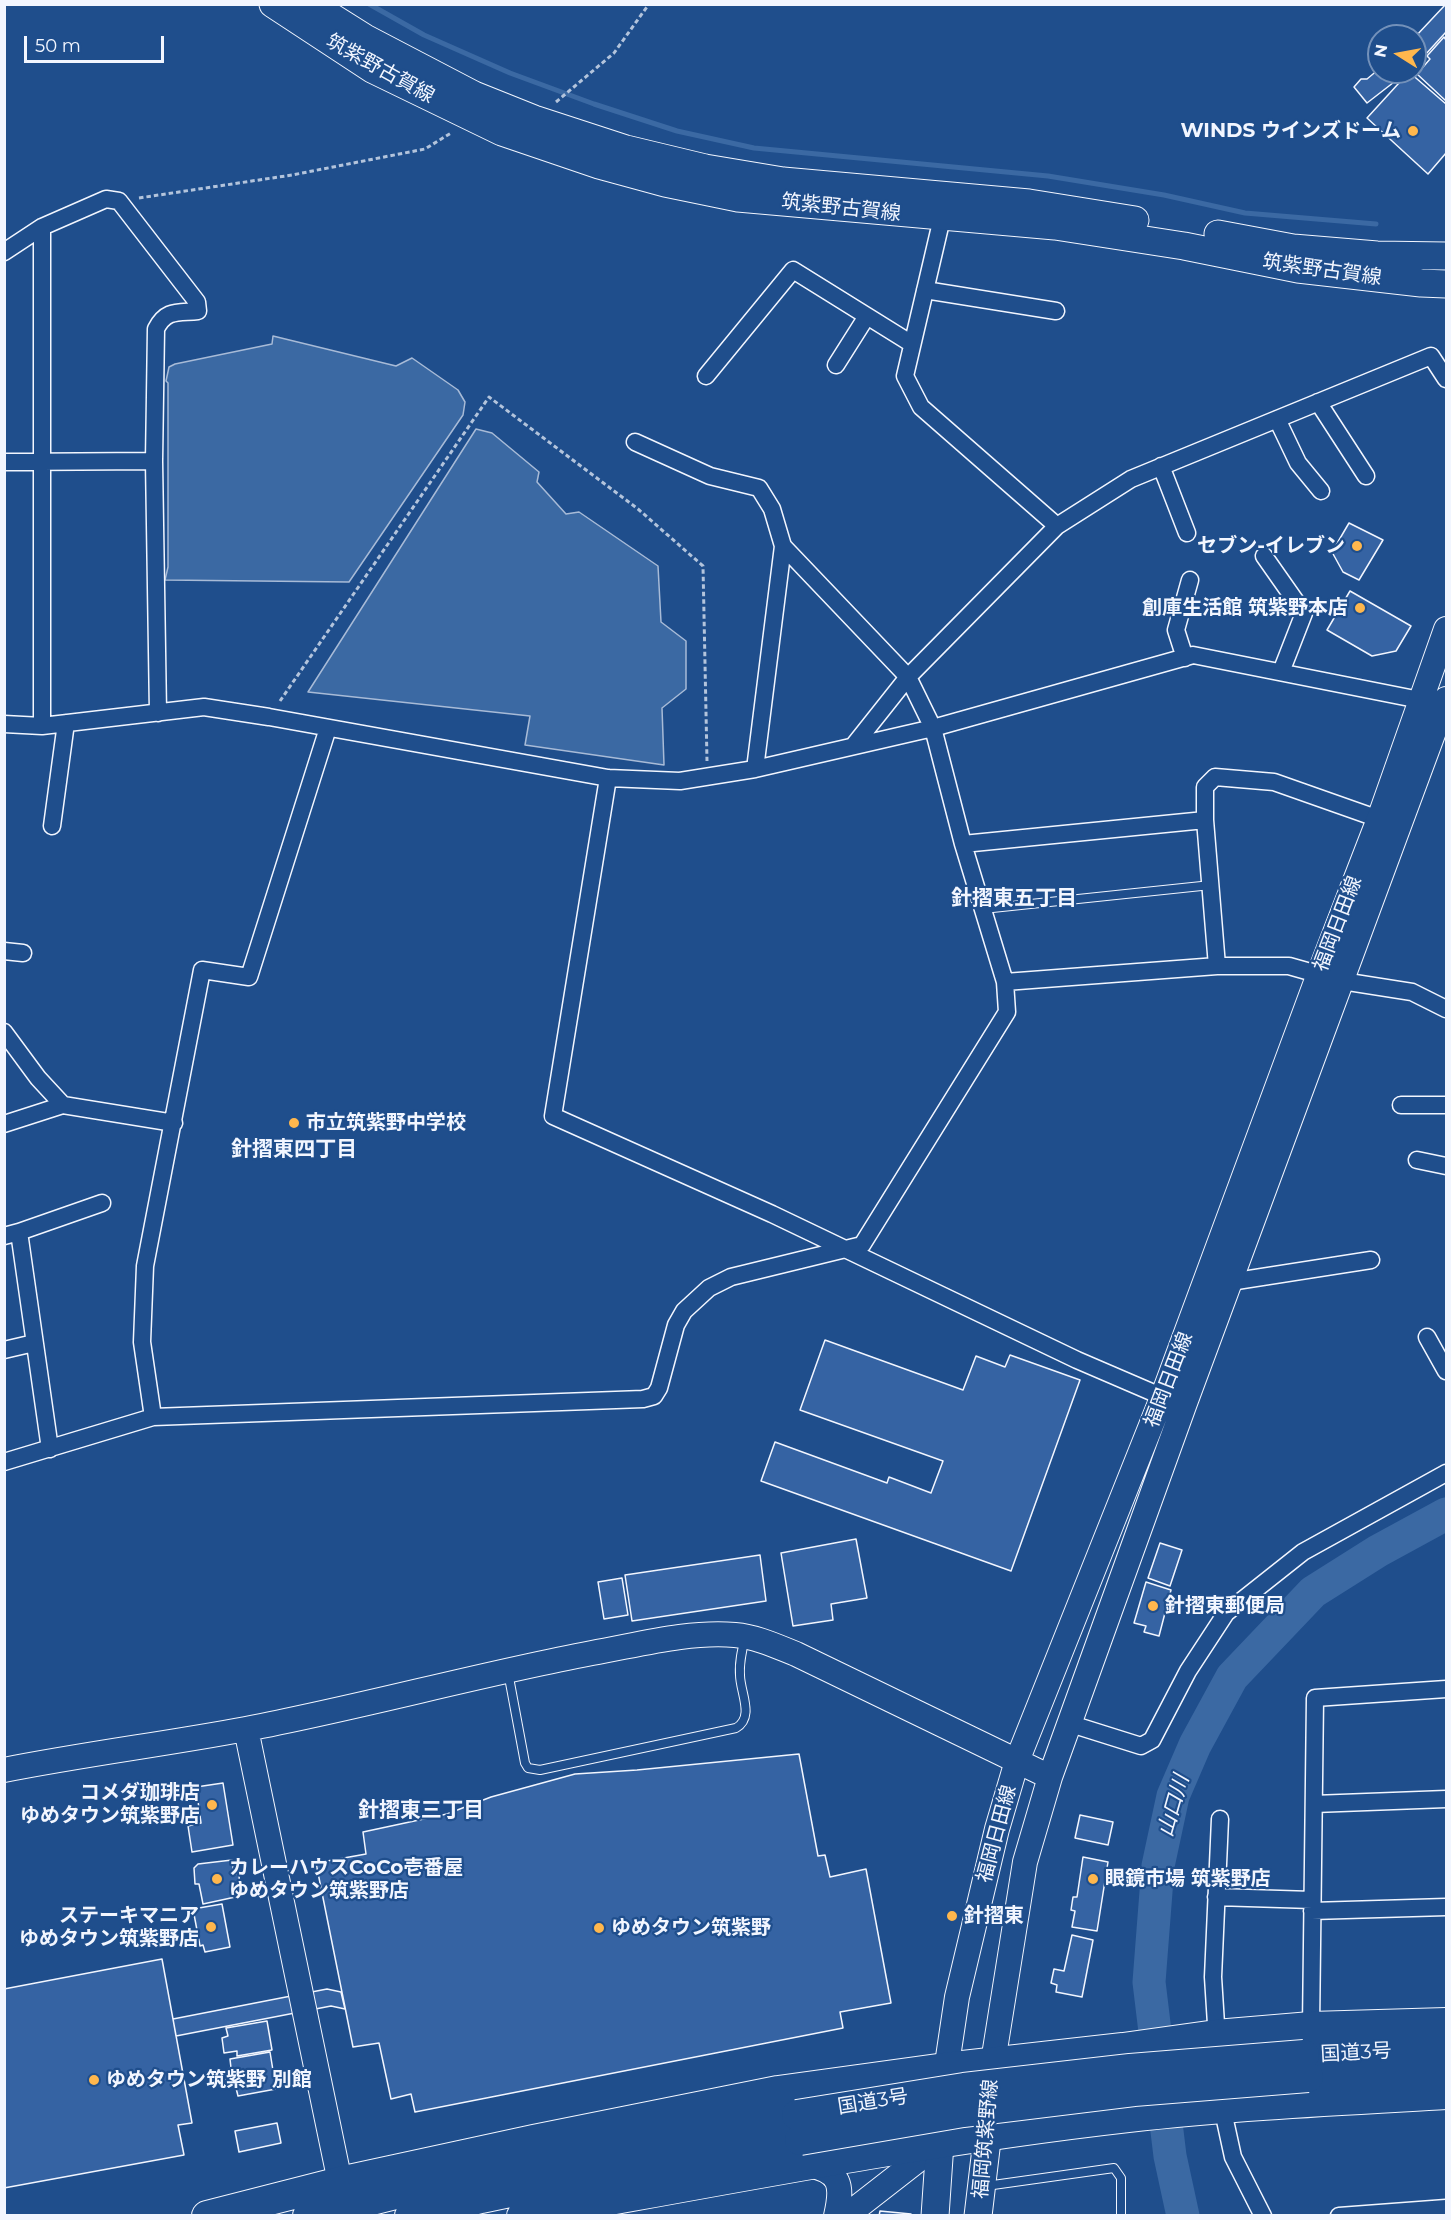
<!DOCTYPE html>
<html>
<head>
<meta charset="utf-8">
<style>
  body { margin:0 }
  #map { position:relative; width:1451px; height:2220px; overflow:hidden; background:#1f4e8c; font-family:Montserrat,sans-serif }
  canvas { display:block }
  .frame { position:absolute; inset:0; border:6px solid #f2f6ff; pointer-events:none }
  .north { position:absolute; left:1367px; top:24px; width:60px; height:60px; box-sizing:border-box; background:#1f4e8c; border:2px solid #7391ba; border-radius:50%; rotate:281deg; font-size:16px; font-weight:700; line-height:24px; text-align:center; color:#f2f6ff }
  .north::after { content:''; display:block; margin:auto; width:21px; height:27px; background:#ffb74d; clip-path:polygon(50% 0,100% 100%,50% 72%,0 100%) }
  .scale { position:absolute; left:24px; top:36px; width:140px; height:27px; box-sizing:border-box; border:3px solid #f2f6ff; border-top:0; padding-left:8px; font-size:18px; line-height:21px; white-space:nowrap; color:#f2f6ff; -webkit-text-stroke:4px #1f4e8c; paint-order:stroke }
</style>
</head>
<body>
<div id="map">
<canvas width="1451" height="2220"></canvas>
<div class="frame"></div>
<div class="north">N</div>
<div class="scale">50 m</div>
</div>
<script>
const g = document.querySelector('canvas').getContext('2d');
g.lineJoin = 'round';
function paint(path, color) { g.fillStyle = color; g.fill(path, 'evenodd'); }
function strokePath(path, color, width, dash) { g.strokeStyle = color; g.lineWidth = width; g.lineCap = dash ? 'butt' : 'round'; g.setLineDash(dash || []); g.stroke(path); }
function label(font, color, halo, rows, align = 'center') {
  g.font = font + ' Montserrat,"Noto Sans JP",sans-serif'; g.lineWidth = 4.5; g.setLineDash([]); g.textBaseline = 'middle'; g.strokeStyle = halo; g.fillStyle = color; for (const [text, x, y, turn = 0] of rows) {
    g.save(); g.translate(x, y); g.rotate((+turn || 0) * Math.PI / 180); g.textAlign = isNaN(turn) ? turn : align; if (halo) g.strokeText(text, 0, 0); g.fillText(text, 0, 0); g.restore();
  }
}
const water = new Path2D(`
  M273,336L396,366L412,358L458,390L465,402L463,415L349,582L165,580L168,567V383L166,381L169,367L175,364L272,344Z
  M476,429L492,433L539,472L537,482L566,514L579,512L658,566L661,622L686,641V689L662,708L664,765L525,745L530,716L308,692Z`);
const stream = new Path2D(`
  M369,4L424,35L510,73L594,104L677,131L754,148L1048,176L1164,195L1245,213L1376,224`);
const river = new Path2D(`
  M1183,2216L1170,2156L1149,1982L1158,1866L1173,1796L1195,1745L1232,1677L1313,1592L1378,1551L1446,1514`);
const building = new Path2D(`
  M1446,4V32L1415,66V37Z
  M1444,37L1446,40V101L1417,74L1430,59L1427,56Z
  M1379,69V72H1407L1367,103L1354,87L1361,79H1367Z
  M1409,72L1446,104V153L1428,174L1367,118Z
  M1349,523L1383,540L1359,580L1343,572L1332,552Z
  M1350,591L1411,626L1396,651L1372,656L1327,630Z
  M825,1340L963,1390L976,1356L1005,1367L1010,1355L1080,1380L1011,1571L761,1481L775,1442L887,1483L889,1477L931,1493L943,1461L800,1410Z
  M856,1539L867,1598L831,1604L833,1620L793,1626L781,1553Z
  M1160,1543L1182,1550L1170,1586L1148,1578Z
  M760,1555L766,1601L632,1621L625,1575Z
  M622,1578L628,1615L604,1619L598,1582Z
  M1146,1582L1171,1590L1159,1636L1144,1632L1146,1626L1134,1623Z
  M799,1754L818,1856L825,1855L830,1877L866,1869L891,2003L840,2012L843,2028L415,2112L411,2094L391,2099L379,2043L353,2047L316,1863L366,1854L363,1832L447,1814L491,1797L575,1774L637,1770Z
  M223,1783L233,1845L192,1852L188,1826L201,1823L196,1787Z
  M1080,1815L1113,1822L1108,1845L1075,1838Z
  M1083,1857L1108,1862L1097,1931L1072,1927L1075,1911L1071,1910L1073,1897H1077Z
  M232,1860L234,1874H239L240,1896L203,1904L199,1884H195L194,1868L198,1864Z
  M222,1904L230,1947L205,1952L203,1945L200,1946L193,1909Z
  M1072,1935L1093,1940L1082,1997L1056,1992L1057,1985L1051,1983L1054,1969L1064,1971Z
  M162,1959L192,2123L178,2125L184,2155L4,2188V1989Z
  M327,1989L341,1992L345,2009L331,2006L176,2036L173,2019Z
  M267,2021L272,2050L237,2056V2051L224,2053L222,2038L228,2036L226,2028Z
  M270,2052L276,2089L238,2096L235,2084L228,2083L225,2080V2071L231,2068L230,2059Z
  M277,2123L281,2143L239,2152L235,2131Z
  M880,2211L911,2214V2216H879Z`);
const path = new Path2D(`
  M556,102L614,53L649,4
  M139,198L292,175L425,149L451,133
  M280,701L489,397L638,509L703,566L707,761`);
const lane = new Path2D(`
  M983,909L1211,885
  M508,1672L525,1763L528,1768L540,1770L736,1728C755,1717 740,1692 740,1675C739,1662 742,1650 745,1638
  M986,2186L1114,2168L1121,2178V2216`);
const street = new Path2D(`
  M942,218L905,376L921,407L1057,526
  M4,252L42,227L106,199L119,201L197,302L198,311C178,313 166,309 156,329L154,461L158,713
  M925,290L1056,311
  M836,365L867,316
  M706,376L793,270L912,344
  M1318,402L1366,476
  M1277,419L1298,463L1321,491
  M4,462L154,461
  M1161,466L1187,533
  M1264,556L1304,613L1281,672
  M1185,658L1176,630L1190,580
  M4,724L42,726L204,707L269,717L608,778L680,781L755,769L933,728L1193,655L1420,700
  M42,726V227
  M854,745L908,677L1057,526L1131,479L1431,356L1446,379
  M755,769L783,546
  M608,778L553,1116L772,1214L1077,1360L1170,1400
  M52,826L66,723
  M963,844L1205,820
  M4,951L23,953
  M1217,966L1205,820V787L1215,777L1274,782L1379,819
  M1005,982L1217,966H1289L1342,981L1412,992L1446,1009
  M4,1032L38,1078L63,1105
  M1401,1105H1446
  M4,1124L63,1105L174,1123
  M1417,1160L1446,1166
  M19,1232L102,1203
  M4,1236L19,1232L50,1449
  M1223,1280L1230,1282L1371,1260
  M1427,1337L1446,1371
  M4,1350L34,1343
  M153,1417L142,1342L145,1266L202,970L249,977L328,728
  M4,1462L153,1417L643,1399L654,1396L659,1388L676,1325L684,1311L709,1288L731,1277L862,1245L1007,1012L1005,982L963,844L933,728L908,677L783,546L772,509L759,488L710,476L635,442
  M1071,1724L1141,1746L1152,1740L1188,1671L1226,1613L1303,1552L1446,1473
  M1314,1804L1446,1799
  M1216,1897L1312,1900
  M1312,1911L1446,1907
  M1311,2027L1315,1698L1446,1689
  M1217,2040L1213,1977L1220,1819
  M1221,2102L1233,2157L1263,2216
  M1339,2216L1446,2208`);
const secondary = new Path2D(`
  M246,1729L340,2182
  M4,1770C85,1754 166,1744 246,1729C362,1707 476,1675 592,1653C638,1645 688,1631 735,1635C757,1637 776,1646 796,1654L1050,1777
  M986,2077L993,2062L1025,1862L1050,1777L1185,1403L1446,699
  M944,2084L957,1997L997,1829L1017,1761L1162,1398L1319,974L1379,819L1446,629
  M809,2165C841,2172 843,2185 836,2216
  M846,2216L941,2142`);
const primary = new Path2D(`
  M273,4L372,69L502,132L599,165L665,183L738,198L1055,226L1184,246L1298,269L1421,283L1446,284
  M311,4L365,38L474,95L534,119L626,149L705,168L783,181L1029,203L1135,220
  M1218,234L1293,248L1377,255L1446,256
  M935,2216L940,2143
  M978,2216L990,2115`);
const highway = new Path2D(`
  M1304,2055L1446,2048
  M1308,2077L1446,2071
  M207,2216L340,2182L534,2140L778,2091L945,2068L1123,2048L1216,2035L1311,2027L1446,2023
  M308,2216L479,2173L797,2115
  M410,2216L481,2198L628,2167L800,2140
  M522,2216C723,2180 925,2140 1128,2117C1234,2105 1341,2100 1446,2094`);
const highwayBridge = new Path2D(`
  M797,2115L964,2088L1130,2069L1304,2055
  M800,2140L963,2112L1134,2091L1308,2077`);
const markers = [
  [1413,131,6,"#ffb74d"],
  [1357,546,6,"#ffb74d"],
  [1360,608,6,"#ffb74d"],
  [294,1123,6,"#ffb74d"],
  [1153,1606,6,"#ffb74d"],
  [212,1805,6,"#ffb74d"],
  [217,1879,6,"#ffb74d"],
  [1093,1879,6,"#ffb74d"],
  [952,1916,6,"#ffb74d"],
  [211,1927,6,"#ffb74d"],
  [599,1928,6,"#ffb74d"],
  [94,2080,6,"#ffb74d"]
];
const streetNames = [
  ["筑紫野古賀線",380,69,29],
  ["筑紫野古賀線",841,208,6],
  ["筑紫野古賀線",1322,270,8],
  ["福岡日田線",1338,924,-69],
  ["福岡日田線",1169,1380,-69],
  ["福岡日田線",997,1834,-75],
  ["国道3号",1356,2053,-3],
  ["国道3号",873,2102,-9],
  ["福岡筑紫野線",986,2139,-85]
];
const poiNames = [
  ["WINDS ウインズドーム",1401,131,"right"],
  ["セブン-イレブン",1345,546,"right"],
  ["創庫生活館 筑紫野本店",1348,608,"right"],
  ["市立筑紫野中学校",306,1123],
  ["針摺東郵便局",1165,1606],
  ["コメダ珈琲店",200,1793,"right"],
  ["ゆめタウン筑紫野店",200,1816,"right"],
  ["カレーハウスCoCo壱番屋",229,1868],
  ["ゆめタウン筑紫野店",229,1891],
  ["眼鏡市場 筑紫野店",1105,1879],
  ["ステーキマニア",199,1916,"right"],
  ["ゆめタウン筑紫野店",199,1939,"right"],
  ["針摺東",964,1916],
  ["ゆめタウン筑紫野",611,1928],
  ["ゆめタウン筑紫野 別館",106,2080]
];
const neighbourhoodNames = [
  ["針摺東五丁目",1014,899],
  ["針摺東四丁目",294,1150],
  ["針摺東三丁目",421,1811]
];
const waterNames = [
  ["山口川",1174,1806,-74]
];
paint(water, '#3b69a3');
strokePath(water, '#a8bbd7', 1.5);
strokePath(stream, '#3b69a3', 5);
strokePath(river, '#3b69a3', 33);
paint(building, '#3563a3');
strokePath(building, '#f2f6ff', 1.5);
strokePath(lane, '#f2f6ff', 10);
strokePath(street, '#f2f6ff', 19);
strokePath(secondary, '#f2f6ff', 26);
strokePath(primary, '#f2f6ff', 29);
strokePath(highway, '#f2f6ff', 32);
strokePath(path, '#b3c4dc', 3, [4.5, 3]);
strokePath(lane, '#1f4e8c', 8);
strokePath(street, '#1f4e8c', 16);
strokePath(secondary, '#1f4e8c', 24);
strokePath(primary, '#1f4e8c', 27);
strokePath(highway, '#1f4e8c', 30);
strokePath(highwayBridge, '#f2f6ff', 32, []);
strokePath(highwayBridge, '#1f4e8c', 30);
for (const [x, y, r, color] of markers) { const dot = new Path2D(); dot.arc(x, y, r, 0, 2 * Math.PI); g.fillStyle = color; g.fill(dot); strokePath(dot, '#1f4e8c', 2); }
label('20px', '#f2f6ff', '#1f4e8c', streetNames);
label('bold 20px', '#f2f6ff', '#1f4e8c', poiNames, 'left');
label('bold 21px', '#f2f6ff', '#1f4e8c', neighbourhoodNames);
label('italic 21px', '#f2f6ff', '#1f4e8c', waterNames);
</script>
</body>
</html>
